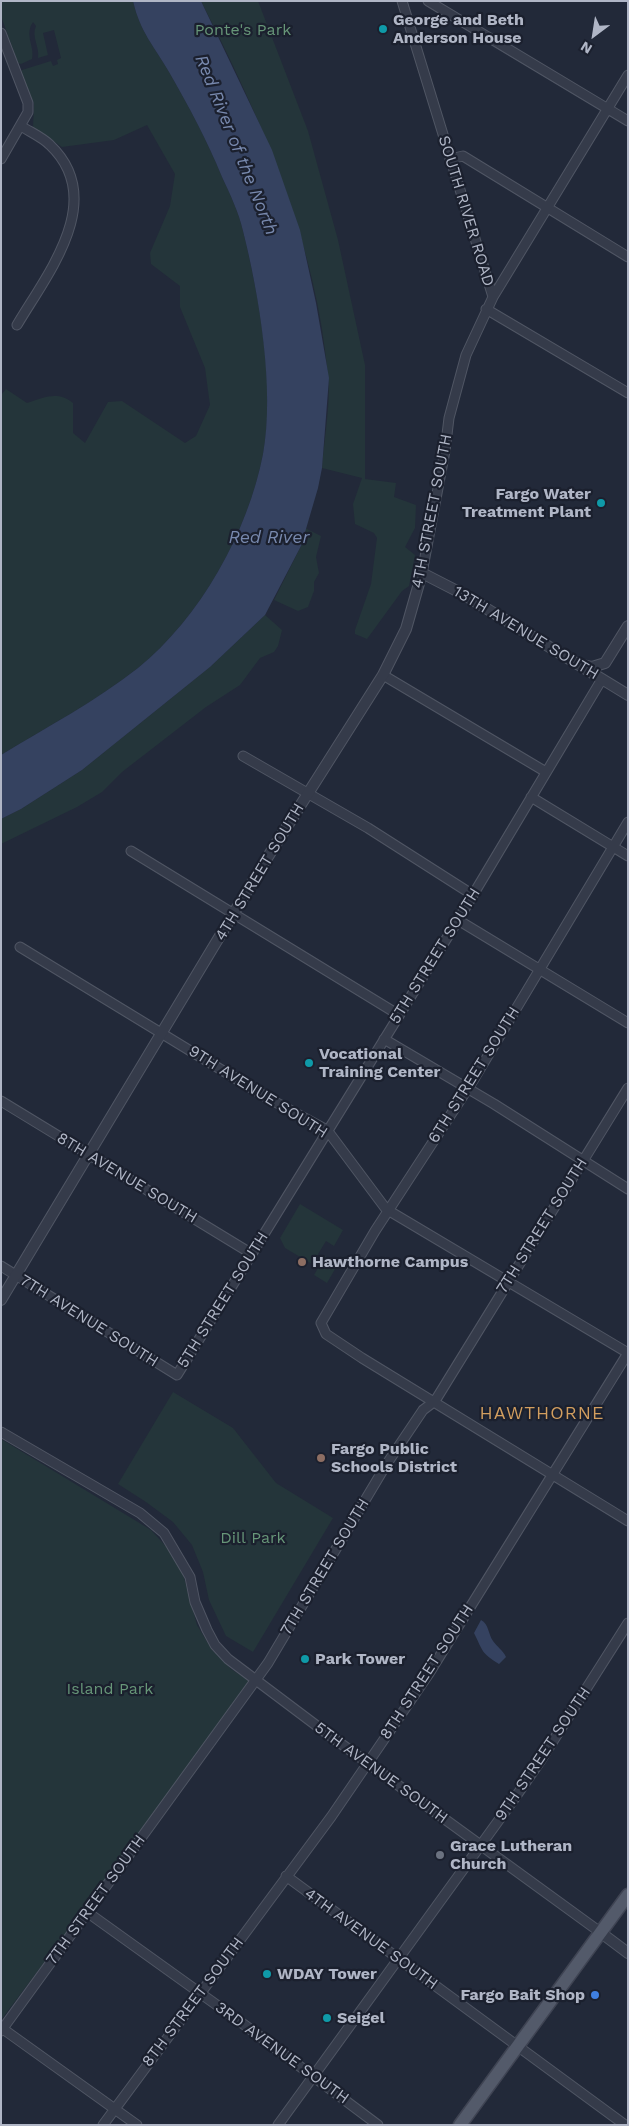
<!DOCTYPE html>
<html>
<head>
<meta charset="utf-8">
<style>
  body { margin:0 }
  #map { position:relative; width:629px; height:2126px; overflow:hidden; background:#222939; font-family:"Work Sans",sans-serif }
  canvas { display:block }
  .frame { position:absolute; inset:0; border:2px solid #b0b6c6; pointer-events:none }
  .north { position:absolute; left:569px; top:10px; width:50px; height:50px; -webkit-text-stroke:4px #1b202e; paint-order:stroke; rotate:211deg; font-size:14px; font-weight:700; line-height:20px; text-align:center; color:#b0b6c6 }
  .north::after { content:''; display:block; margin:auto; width:18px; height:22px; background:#b0b6c6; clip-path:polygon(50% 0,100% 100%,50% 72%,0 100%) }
</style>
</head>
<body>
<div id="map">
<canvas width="629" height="2126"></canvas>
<div class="frame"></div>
<div class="north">N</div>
</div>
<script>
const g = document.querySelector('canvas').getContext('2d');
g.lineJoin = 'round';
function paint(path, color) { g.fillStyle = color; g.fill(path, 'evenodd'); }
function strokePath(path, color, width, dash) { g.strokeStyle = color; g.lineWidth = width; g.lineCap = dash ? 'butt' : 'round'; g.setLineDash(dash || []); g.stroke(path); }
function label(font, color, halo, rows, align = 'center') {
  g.font = font + ' "Work Sans",sans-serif'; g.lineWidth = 4.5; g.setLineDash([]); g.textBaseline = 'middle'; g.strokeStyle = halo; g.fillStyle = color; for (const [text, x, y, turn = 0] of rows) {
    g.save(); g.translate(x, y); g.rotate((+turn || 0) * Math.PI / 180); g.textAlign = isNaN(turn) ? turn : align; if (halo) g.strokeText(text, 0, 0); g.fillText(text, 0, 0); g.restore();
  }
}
const green = new Path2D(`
  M1,1H133C140,32 154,46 169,72C189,107 207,140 222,177C230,194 239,213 243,231C259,296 276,389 263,454C248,532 200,618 138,668C96,701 47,727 1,755V395L6,389L27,403C45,397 58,391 73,403V433L85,443L108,402L122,401L185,443L196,436L210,405L205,368L180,307V286L151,264L150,253L170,206L175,174L147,125L114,140L62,147L33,127L34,104L21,73L22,70L51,61L53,66L58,64L57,60L61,58L54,30L43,33L48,55L38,58C40,47 31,37 36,26L33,22C24,35 35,46 32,59L21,64L18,63L1,16Z
  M201,1H258L308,131L338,240L365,365V479L396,483L394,497L416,505L415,528L405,547L415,555L409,586L402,591L367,639L355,634V630L371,584L377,538L374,533L355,524L353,504L362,478L322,468C324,440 331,403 328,377C317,243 261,119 201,1Z
  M305,528L321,536L316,557L319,573L314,582V591L308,607L298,611L274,600L301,546Z
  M265,615L282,630L278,646L274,652L260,658L240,685L206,707L122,772L102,792L77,807L1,844V819L21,809L82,770L210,667Z
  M300,1204L343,1230L334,1246L326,1241L312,1264L285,1248L280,1238Z
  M325,1256L338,1264L327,1283L314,1275Z
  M173,1392L233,1428L276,1483L333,1518L253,1652L226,1636L209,1600L203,1572L192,1545L173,1522L146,1502L118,1484Z
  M1,1439L151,1530L172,1553L182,1570L197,1625L212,1650L231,1669L249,1681L97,1892L1,2020Z`);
const water = new Path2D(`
  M133,1H201L272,150L300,230L316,303L329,378L322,468L318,488L301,546L265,615L210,667L82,770L21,809L1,819V755C47,727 96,701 138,668C200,618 248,532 263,454C275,390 259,294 243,231C239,213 230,194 222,177C207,140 189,107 169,72C154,46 140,32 133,1Z
  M481,1620C489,1624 488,1634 493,1641C497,1647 503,1650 506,1657L499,1664C481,1653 483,1651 474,1633Z`);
const minor = new Path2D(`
  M402,1L493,297
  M428,1L628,121
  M1,33L28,103V112L1,159
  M450,159L463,156L628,257
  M486,309L628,393
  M17,325C47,274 108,200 50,145C42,137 30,132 21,126
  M422,573L445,451L449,418L466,355L493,297L628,75
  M383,675L546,772
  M243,756L368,828L473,895
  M531,797L628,856
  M628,822L474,1079L375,1231L321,1323L326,1334L362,1358L628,1521
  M131,851L399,1015
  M458,920L628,1023
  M20,947L266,1097L327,1130L386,1209L628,1353
  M384,1039L494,1104L628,1189
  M1,1101L252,1254
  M1,1266L177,1375L458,920L602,679
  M1,1432L140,1513L164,1533L190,1577L195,1602L207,1630L215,1645L228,1659L325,1732L600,1932
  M286,1876L625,2125
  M87,1912L246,2026L378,2125
  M3,2029L137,2125
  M1,2031L268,1663L386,1465L423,1410L435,1401L628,1088
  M103,2125L331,1817L428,1675L628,1353
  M278,2125L512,1802L541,1760L628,1623`);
const tertiary = new Path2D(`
  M583,665L592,667L605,663L628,626
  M1,1300L262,866L383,675L406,629L422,573L461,593L628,695
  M600,1932L628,1953`);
const primary = new Path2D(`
  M460,2125L628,1895`);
const markers = [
  [383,29,5,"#0f9aa8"],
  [601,503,5,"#0f9aa8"],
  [309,1063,5,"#0f9aa8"],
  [302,1262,5,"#8d6e63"],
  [321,1458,5,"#8d6e63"],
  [305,1659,5,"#0f9aa8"],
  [440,1855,5,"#6b7280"],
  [267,1974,5,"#0f9aa8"],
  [595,1995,5,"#3f7fe0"],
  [327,2018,5,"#0f9aa8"]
];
const poiNames = [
  ["George and Beth",393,20],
  ["Anderson House",393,38],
  ["Fargo Water",591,494,"right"],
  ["Treatment Plant",591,512,"right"],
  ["Vocational",319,1054],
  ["Training Center",319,1072],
  ["Hawthorne Campus",312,1262],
  ["Fargo Public",331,1449],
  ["Schools District",331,1467],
  ["Park Tower",315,1659],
  ["Grace Lutheran",450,1846],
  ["Church",450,1864],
  ["WDAY Tower",277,1974],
  ["Fargo Bait Shop",585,1995,"right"],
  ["Seigel",337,2018]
];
const parkNames = [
  ["Ponte's Park",243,30],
  ["Dill Park",253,1538],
  ["Island Park",110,1689]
];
const streetNames = [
  ["SOUTH RIVER ROAD",466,211,73],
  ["4TH STREET SOUTH",432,511,-79],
  ["13TH AVENUE SOUTH",526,633,31],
  ["4TH STREET SOUTH",260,872,-59],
  ["5TH STREET SOUTH",435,956,-58],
  ["6TH STREET SOUTH",474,1075,-58],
  ["9TH AVENUE SOUTH",258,1092,32],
  ["8TH AVENUE SOUTH",127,1178,31],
  ["7TH STREET SOUTH",542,1226,-58],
  ["5TH STREET SOUTH",223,1300,-58],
  ["7TH AVENUE SOUTH",89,1321,32],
  ["7TH STREET SOUTH",325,1567,-59],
  ["8TH STREET SOUTH",427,1672,-57],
  ["9TH STREET SOUTH",543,1754,-56],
  ["5TH AVENUE SOUTH",381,1773,36],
  ["7TH STREET SOUTH",96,1900,-54],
  ["4TH AVENUE SOUTH",371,1939,36],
  ["8TH STREET SOUTH",193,2002,-53],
  ["3RD AVENUE SOUTH",282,2053,36]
];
const waterNames = [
  ["Red River of the North",236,145,68],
  ["Red River",269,538]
];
const neighbourhoodNames = [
  ["HAWTHORNE",542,1414]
];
paint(green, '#24353a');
paint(water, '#354260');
strokePath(minor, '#505664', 11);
strokePath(tertiary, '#505664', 12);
strokePath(primary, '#3f4453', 15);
strokePath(minor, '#353b4a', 9);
strokePath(tertiary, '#353b4a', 10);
strokePath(primary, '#535a6a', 12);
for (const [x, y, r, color] of markers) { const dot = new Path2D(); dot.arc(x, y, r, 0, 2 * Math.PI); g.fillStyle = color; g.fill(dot); strokePath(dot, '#1b202e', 2); }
label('bold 16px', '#b0b6c6', '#1b202e', poiNames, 'left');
label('16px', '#679678', '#1b202e', parkNames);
label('16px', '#b0b6c6', '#1b202e', streetNames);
label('italic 18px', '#7889ae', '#1b202e', waterNames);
g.letterSpacing = '1px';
label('18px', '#d29e5f', '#1b202e', neighbourhoodNames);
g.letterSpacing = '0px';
</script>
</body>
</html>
